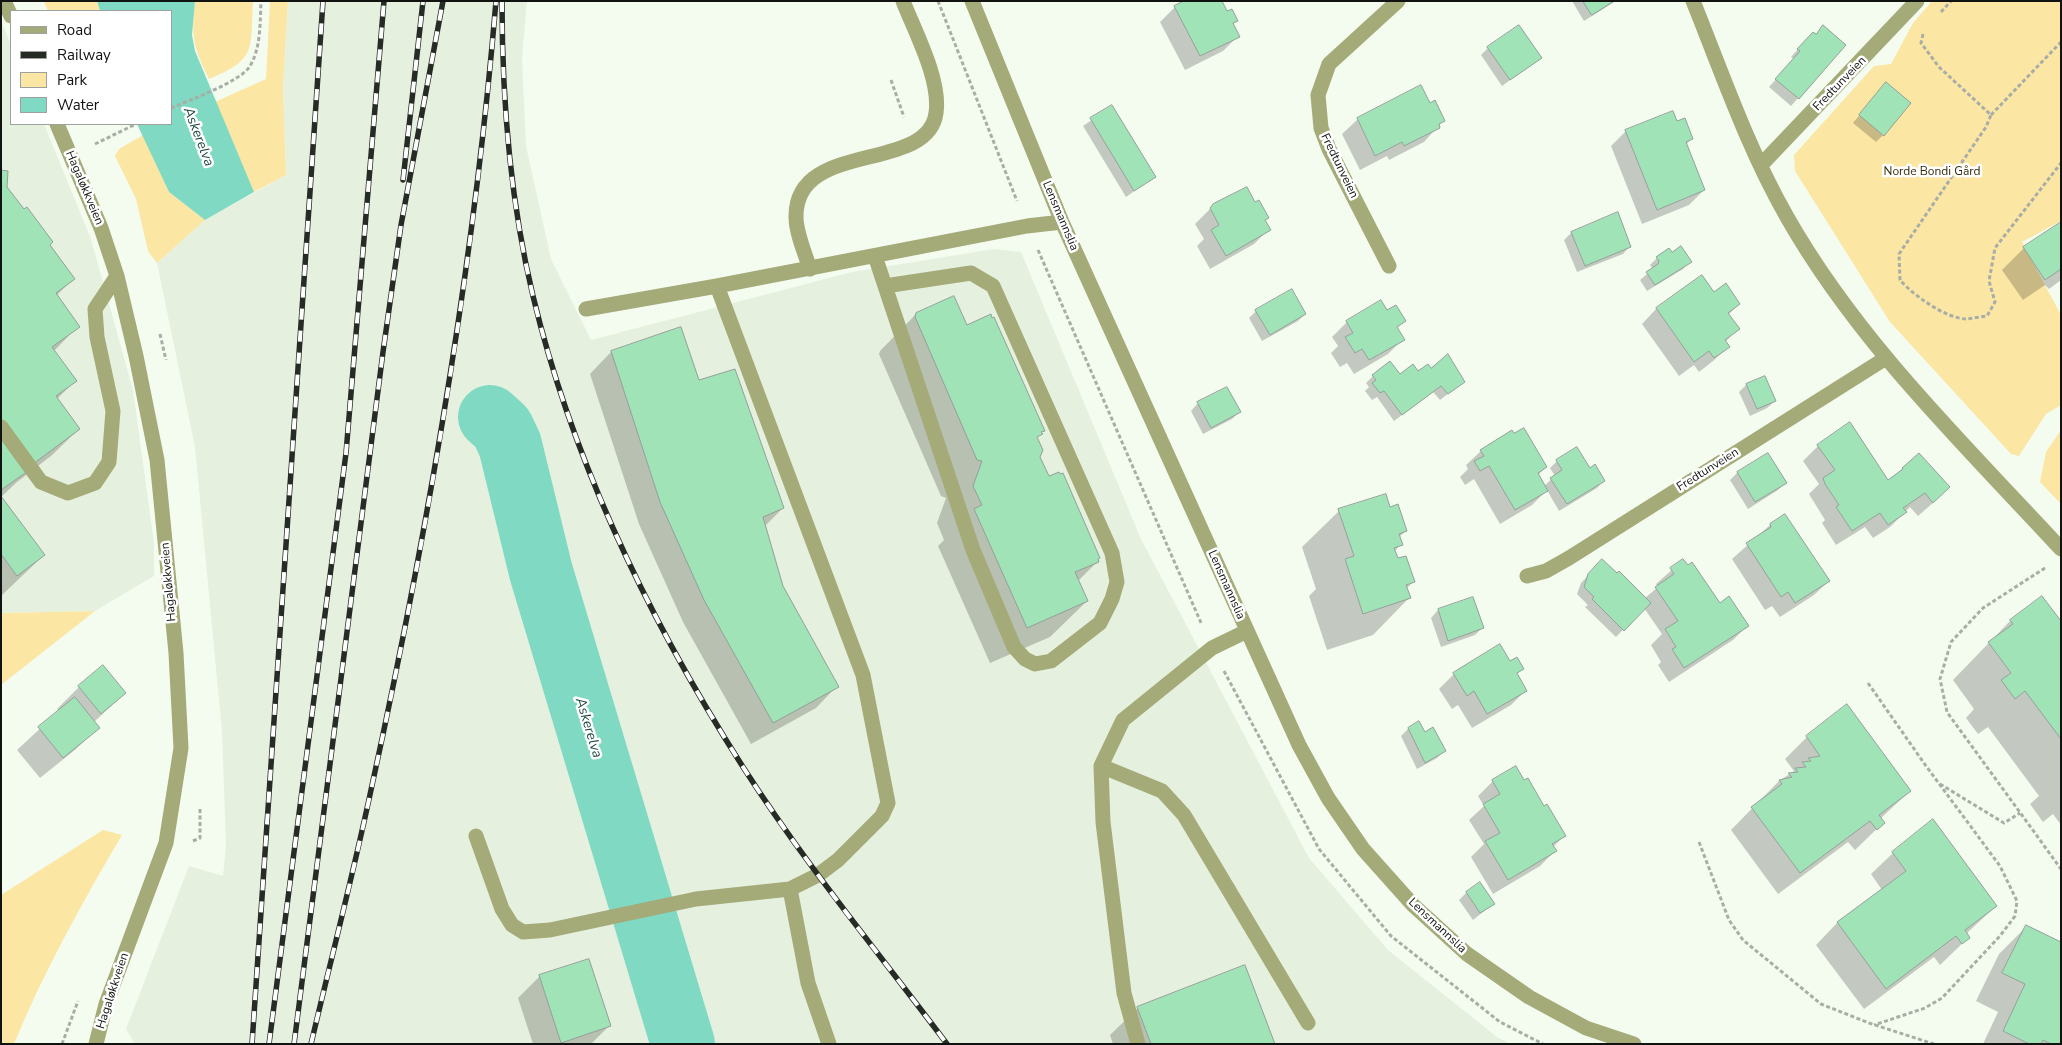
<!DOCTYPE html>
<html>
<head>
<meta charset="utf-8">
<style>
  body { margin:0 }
  #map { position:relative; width:2062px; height:1045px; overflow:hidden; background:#f4fcf0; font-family:"Nunito Sans",sans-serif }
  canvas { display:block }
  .frame { position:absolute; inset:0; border:2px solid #10130f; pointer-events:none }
  .legend { position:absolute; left:10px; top:10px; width:162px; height:115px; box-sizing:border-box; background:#fff; border:1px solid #9fa19f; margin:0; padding:6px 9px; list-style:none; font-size:15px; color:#10130f }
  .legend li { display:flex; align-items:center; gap:10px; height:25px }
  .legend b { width:25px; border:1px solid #9fa19f }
</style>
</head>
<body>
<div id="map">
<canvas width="2062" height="1045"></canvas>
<div class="frame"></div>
<ul class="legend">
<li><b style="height:6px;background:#a4aa78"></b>Road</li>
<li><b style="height:6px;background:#272b26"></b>Railway</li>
<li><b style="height:14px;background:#fbe6a4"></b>Park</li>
<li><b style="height:14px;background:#80d9c3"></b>Water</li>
</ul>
</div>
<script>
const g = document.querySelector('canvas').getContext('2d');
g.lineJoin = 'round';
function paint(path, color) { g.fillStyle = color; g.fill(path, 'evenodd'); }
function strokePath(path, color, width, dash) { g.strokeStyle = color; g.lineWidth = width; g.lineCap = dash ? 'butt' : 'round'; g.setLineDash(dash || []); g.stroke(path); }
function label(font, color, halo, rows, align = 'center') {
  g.font = font + ' "Nunito Sans",sans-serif'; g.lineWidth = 5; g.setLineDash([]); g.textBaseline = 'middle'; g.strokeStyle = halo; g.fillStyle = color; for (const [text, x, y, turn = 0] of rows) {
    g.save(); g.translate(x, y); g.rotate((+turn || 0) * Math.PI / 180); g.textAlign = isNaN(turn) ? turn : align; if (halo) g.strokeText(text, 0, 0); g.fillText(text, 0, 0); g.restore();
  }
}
const built = new Path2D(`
  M288,1H527L522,58L526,146L551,259L591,340L852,272L994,249L1021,252L1141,539L1309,858L1388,950L1497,1037L1511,1044H135L126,1029L189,866L223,876L226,846L222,732L195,447L157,263L205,220L286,175L283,87Z
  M1,20L11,45V124H44L91,239L133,390L154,543V576L95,611L1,613Z`);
const green = new Path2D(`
  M44,1H97L100,11H48Z
  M195,1H253C250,49 258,59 209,79C193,46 191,38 195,1Z
  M270,1H288L283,87L286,175L254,192L215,102L266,79Z
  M1932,1H2061V221L2022,242L2061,315V405L2046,414L2019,456L2011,454L1890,322L1795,171L1794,155L1874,66L1891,64L1913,23Z
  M143,135L169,192L205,220L157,263L148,251L136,199L115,156L119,149Z
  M2061,430V504L2040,482L2046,452Z
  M95,611L1,685V613Z
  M103,830L122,835C82,903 44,971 14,1044H1V895Z`);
const water = new Path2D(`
  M97,1H195L192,35L195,51L254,192L205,220L169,192L137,124H171V11H100Z`);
const shadow = new Path2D(`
  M1572,1H1616L1584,21Z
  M1175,7L1226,13L1236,21L1232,25L1238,36L1223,51L1185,70L1160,22Z
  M1806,40L1844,46L1791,106L1769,87L1794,59L1791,57Z
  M1488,48L1540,58L1502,86L1481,55Z
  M1421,86L1429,105L1443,121L1424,142L1389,160L1387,156L1360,170L1342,134L1357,120Z
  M1879,91L1883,135L1876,142L1853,123Z
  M1112,106L1154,177L1126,197L1083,126Z
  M1677,122L1692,138L1686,145L1704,190L1689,205L1642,224L1611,146L1626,131Z
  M1,172L6,187L74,278L56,296L78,326L54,351L75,381L57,399L79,429L51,456L17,482L1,497Z
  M1255,204L1268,217L1264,221L1269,229L1254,244L1210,269L1197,246L1204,239L1195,224L1214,205Z
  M1617,214L1630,246L1623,254L1577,272L1564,240L1571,233Z
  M2061,223V280L2049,289L2045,285L2023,300L2002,270L2024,248Z
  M1672,254L1690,261L1683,269L1647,291L1640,280L1653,269L1650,265L1657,258Z
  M1701,277L1713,294L1739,304L1728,315L1738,329L1725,342L1728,347L1713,361L1699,372L1694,365L1679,376L1642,324L1656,309Z
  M1256,311L1305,314L1298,321L1262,341L1249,318Z
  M1387,312L1404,321L1397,328L1403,339L1388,354L1354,374L1347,363L1340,367L1331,353L1338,346L1332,337L1347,322Z
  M916,314L967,327L1043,430L1036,439L1038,457L1097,562L1078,581L1087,601L1050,637L990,663L938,546L944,540L937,523L946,498L941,496L879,354L880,351Z
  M611,352L783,508L764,527L782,586L837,686L816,708L751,744L683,622L639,524L590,374Z
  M1430,369L1463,382L1440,400L1433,392L1394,421L1377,397L1372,400L1365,391L1369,387L1366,383L1373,376H1400Z
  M1746,385L1775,401L1767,408L1750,416L1739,392Z
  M1198,403L1239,412L1232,419L1203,434L1191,411Z
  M1818,446L1888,481L1918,455L1934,502L1918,516L1910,507L1890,527L1873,538L1865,527L1836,545L1822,523L1825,520L1809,494L1819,484L1803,461Z
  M1481,451L1546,467L1538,475L1544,486L1555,476L1550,468L1557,461L1590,470L1604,480L1597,488L1559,511L1547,490L1532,505L1500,524L1474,479L1465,485L1460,477L1468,469L1466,465Z
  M1768,455L1785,483L1778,490L1748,509L1730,480L1737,473Z
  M1,498L44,555L1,596Z
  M1390,508L1406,531L1399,537L1401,544L1394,552L1413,582L1406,589L1409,598L1373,635L1327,650L1309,596L1316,589L1302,547L1339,511Z
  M1770,525L1829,581L1814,595L1780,617L1772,606L1765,610L1732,559Z
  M1683,560L1719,605L1748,625L1733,640L1669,682L1658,665L1661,662L1651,645L1662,634L1644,608L1616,637L1585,607L1588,605L1577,594L1581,583L1602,561L1645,598L1658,587L1656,584Z
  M1472,598L1482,628L1475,635L1441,647L1431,618L1438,610Z
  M2042,598L2061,623V825L2053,814L2043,822L2030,804L2039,796L1988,727L1978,734L1966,718L1974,709L1953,680L2010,621Z
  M1500,646L1510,663L1522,669L1516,675L1526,690L1511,705L1472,728L1458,705L1452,709L1439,689L1460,668Z
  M103,667L125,693L94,722L98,727L76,749L40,778L17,750L59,711L57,709L79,687Z
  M1847,706L1910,791L1880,819L1883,823L1855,850L1848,842L1778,894L1731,830L1779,781L1794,771L1785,759L1807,737Z
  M1408,729L1424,734L1444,751L1437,758L1417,769L1401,736Z
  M1493,781L1524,782L1564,836L1553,847L1555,851L1540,866L1493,894L1471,857L1484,844L1469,820L1484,806L1478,796Z
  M1893,853L1996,906L1966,934L1968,938L1940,965L1934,957L1864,1009L1816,945L1837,923L1882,890L1871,874Z
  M1466,893L1493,904L1473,920L1459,900Z
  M2026,927L2061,1044H1983L1998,1012L1976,1001L1999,954Z
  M588,961L609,1026L591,1044H533L518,998L539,977Z
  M1138,1008L1274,1044H1113L1110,1035Z`);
const river = new Path2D(`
  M490,417L502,428L510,445L541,572L683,1044`);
const building = new Path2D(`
  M1184,1H1222L1227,11L1232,9L1238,21L1233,23L1240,37L1200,56L1174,6Z
  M1583,1H1614L1592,15Z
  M1519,25L1542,58L1510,80L1487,47Z
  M1823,25L1846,45L1799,99L1775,79L1800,51L1797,49L1813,32L1816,34Z
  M1886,82L1911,103L1884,136L1859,115Z
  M1421,85L1430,103L1435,100L1445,121L1439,124L1440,128L1404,146L1402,142L1375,156L1357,118Z
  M1112,105L1156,177L1134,191L1090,118Z
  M1673,111L1677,121L1685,118L1693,139L1686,142L1705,190L1657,210L1625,130Z
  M1,170L8,171L7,187L24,209L27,207L53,242L50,245L75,279L56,293L80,327L52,347L77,381L56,396L80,429L33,464L1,421Z
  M1247,187L1255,202L1259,200L1269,218L1265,220L1271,230L1226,256L1211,230L1219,225L1210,208L1213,204Z
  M1618,212L1631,247L1585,266L1571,232Z
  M2061,222V269L2045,280L2023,247Z
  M1681,246L1692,262L1655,285L1646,272L1658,264L1659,261L1656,257L1669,248L1672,252Z
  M1702,275L1714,292L1726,283L1740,304L1728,313L1740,329L1725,340L1730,347L1714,358L1709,351L1694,362L1656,308Z
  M1292,289L1306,314L1270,335L1255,310Z
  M954,296L967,325L991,314L992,318L994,317L1045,431L1041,432L1043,434L1037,437L1043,450L1040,457L1049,476L1059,472L1060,474L1063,473L1100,558L1098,559L1099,562L1075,572L1088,601L1027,628L974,509L982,505L973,486L982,461L977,460L915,317L916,313Z
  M1381,300L1387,310L1396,305L1406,321L1397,327L1405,340L1369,360L1362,349L1355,353L1345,337L1353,333L1346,321Z
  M681,327L699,380L735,369L784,508L763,517L783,586L839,687L773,723L704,600L660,502L611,351Z
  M1448,354L1465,382L1448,394L1441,386L1402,415L1384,391L1380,393L1372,383L1376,380L1372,375L1390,361L1400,374L1413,364L1418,371L1428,364L1431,368Z
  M1765,376L1776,401L1757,409L1746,384Z
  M1227,387L1241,412L1211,428L1197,402Z
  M1,421L35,466L1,490Z
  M1850,422L1888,480L1903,469L1902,468L1919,453L1950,487L1933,503L1925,493L1903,508L1907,512L1888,525L1880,513L1852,531L1836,507L1839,505L1825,484L1823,478L1835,470L1817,445Z
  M1524,428L1547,467L1538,473L1548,491L1515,510L1489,466L1480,471L1474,461L1484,456L1480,450L1512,430L1514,433Z
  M1577,447L1590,468L1595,464L1605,481L1567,504L1550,478L1562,470L1556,460Z
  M1768,453L1787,483L1755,502L1737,472Z
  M1386,494L1390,507L1398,504L1407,531L1399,534L1403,545L1394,548L1398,558L1406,556L1415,582L1406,585L1411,598L1363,614L1345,559L1354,556L1338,509Z
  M1,496L45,555L17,576L1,554Z
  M1785,514L1830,581L1795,603L1788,592L1781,597L1746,543L1771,527L1770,524Z
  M1602,559L1617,573L1619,571L1651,603L1624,631L1592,599L1594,597L1584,587L1588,574Z
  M1683,559L1688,565L1692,562L1720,603L1729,596L1749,626L1684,668L1672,649L1676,647L1665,629L1678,621L1655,587L1674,574L1670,568Z
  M2042,596L2061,621V739L2025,691L2015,699L2001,680L2011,673L1988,642L2013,624L2010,620Z
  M1473,597L1484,628L1448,641L1438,609Z
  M1500,644L1510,661L1517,657L1524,669L1517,673L1527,691L1487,714L1474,691L1467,696L1453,673Z
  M103,665L126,693L101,714L78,686Z
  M75,697L100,728L63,758L38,727Z
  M1847,704L1911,791L1879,815L1885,823L1877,830L1870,821L1800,873L1751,807L1782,784L1779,780L1792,777L1788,773L1798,772L1795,768L1806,767L1802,762L1811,761L1808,758L1820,756L1806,736Z
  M1419,721L1425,732L1433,727L1446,751L1425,763L1408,728Z
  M1516,766L1524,780L1528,778L1544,806L1547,804L1566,836L1552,844L1557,851L1508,880L1485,841L1500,833L1483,804L1500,794L1492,780Z
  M1933,819L1997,906L1965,930L1970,938L1962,944L1956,936L1886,989L1837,922L1906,871L1892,852Z
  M1480,882L1495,904L1480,913L1466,892Z
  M2026,925L2061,942V1044H2051L2043,1040L2041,1044H2029L2003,1031L2025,984L2002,973Z
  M589,959L611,1026L561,1043L539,975Z
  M1245,965L1275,1044H1151L1137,1007Z`);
const path = new Path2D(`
  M938,1L1017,201
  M1941,12L1951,1
  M1923,34L1921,43L1939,67L1991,115L1986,127L1899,254L1900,280C1913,295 1946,319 1967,319C1973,318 1980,317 1987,316L1995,302L1989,281L1995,248L2061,163
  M891,80L904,117
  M171,108C188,101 242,81 250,66C261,48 260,22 261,1
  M1991,115L2061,42
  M95,144L136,124
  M1038,250L1202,625
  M160,334L166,360
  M2045,568L1983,608L1951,642L1940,679L1947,712L2061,869
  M1224,671L1319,849L1391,936L1500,1022L1543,1044
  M1868,683L1926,766L2000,866L2017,901L2015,916L2000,936L1942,998L1925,1008L1874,1025
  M1940,784L2004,823L2020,813
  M193,841L200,838V809
  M1699,842L1729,920L1743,940L1821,1004L1869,1023L1934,1044
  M62,1044L78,1001`);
const minor = new Path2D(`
  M4,1L11,16
  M972,1L1062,222L1299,745L1328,798L1363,849L1413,905L1467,954L1529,997L1586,1028L1634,1044
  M1693,1C1722,73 1748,149 1787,217C1858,342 1964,444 2061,549
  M57,124L101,228L117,276L136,356L157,460L176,653L181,748L166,843L106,1004L96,1044
  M1761,165L1917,1
  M875,256L973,550L1014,647L1025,659L1035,664L1051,661L1100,623L1112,599L1117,582L1112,553L993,286L971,273L885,286
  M1389,266L1329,149L1321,128L1318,95L1329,64L1398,1
  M810,269C805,253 796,233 796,217C795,139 928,174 936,113C941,80 915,32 903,1
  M586,309L717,286L1027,226L1062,222
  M1,427L41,482L68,493L95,483L109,462L113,411L97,337L95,309L117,276
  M1527,576L1546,571L1569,558L1886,358
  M1101,766L1162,791L1184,815L1308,1023
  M476,836L502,909L512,925L523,932L550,930L696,899L790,889L818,875L838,860L882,816L888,803L863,675L717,286
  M790,889L808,983L829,1044
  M1138,1044L1124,993L1103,822L1101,766L1123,720L1212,648L1247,631`);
const rail = new Path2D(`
  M502,1C502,100 510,200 533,296C573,463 651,623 743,767C805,864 878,952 947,1044
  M403,180L423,1
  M252,1044L323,1
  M269,1044L346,453L384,1
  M294,1044L383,352L401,225L443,1
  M311,1044C331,959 353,875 371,790C428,530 474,267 496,1`);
const streetNames = [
  ["Fredtunveien",1840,84,-46],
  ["Fredtunveien",1339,166,64],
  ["Hagaløkkveien",84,188,67],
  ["Lensmannslia",1060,216,67],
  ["Fredtunveien",1708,470,-32],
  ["Hagaløkkveien",169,582,-95],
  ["Lensmannslia",1226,585,66],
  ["Lensmannslia",1437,926,43],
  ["Hagaløkkveien",113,991,-72]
];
const parkNames = [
  ["Norde Bondi Gård",1932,172]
];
const waterNames = [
  ["Askerelva",198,137,69],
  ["Askerelva",588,728,73]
];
paint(built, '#e5f1de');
paint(green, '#fbe6a4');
paint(water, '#80d9c3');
paint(shadow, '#0003');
strokePath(river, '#80d9c3', 64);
paint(building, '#9fe3b7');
strokePath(building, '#94a098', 1);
strokePath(path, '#a8aea5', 3, [4, 2.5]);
strokePath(minor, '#a4aa78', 15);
strokePath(rail, '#272b26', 5.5);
strokePath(rail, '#fff', 4, [11]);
label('12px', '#10130f', '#fff', streetNames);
label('12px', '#342b0b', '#fff', parkNames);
label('italic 14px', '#214a40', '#fff', waterNames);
</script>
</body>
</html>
